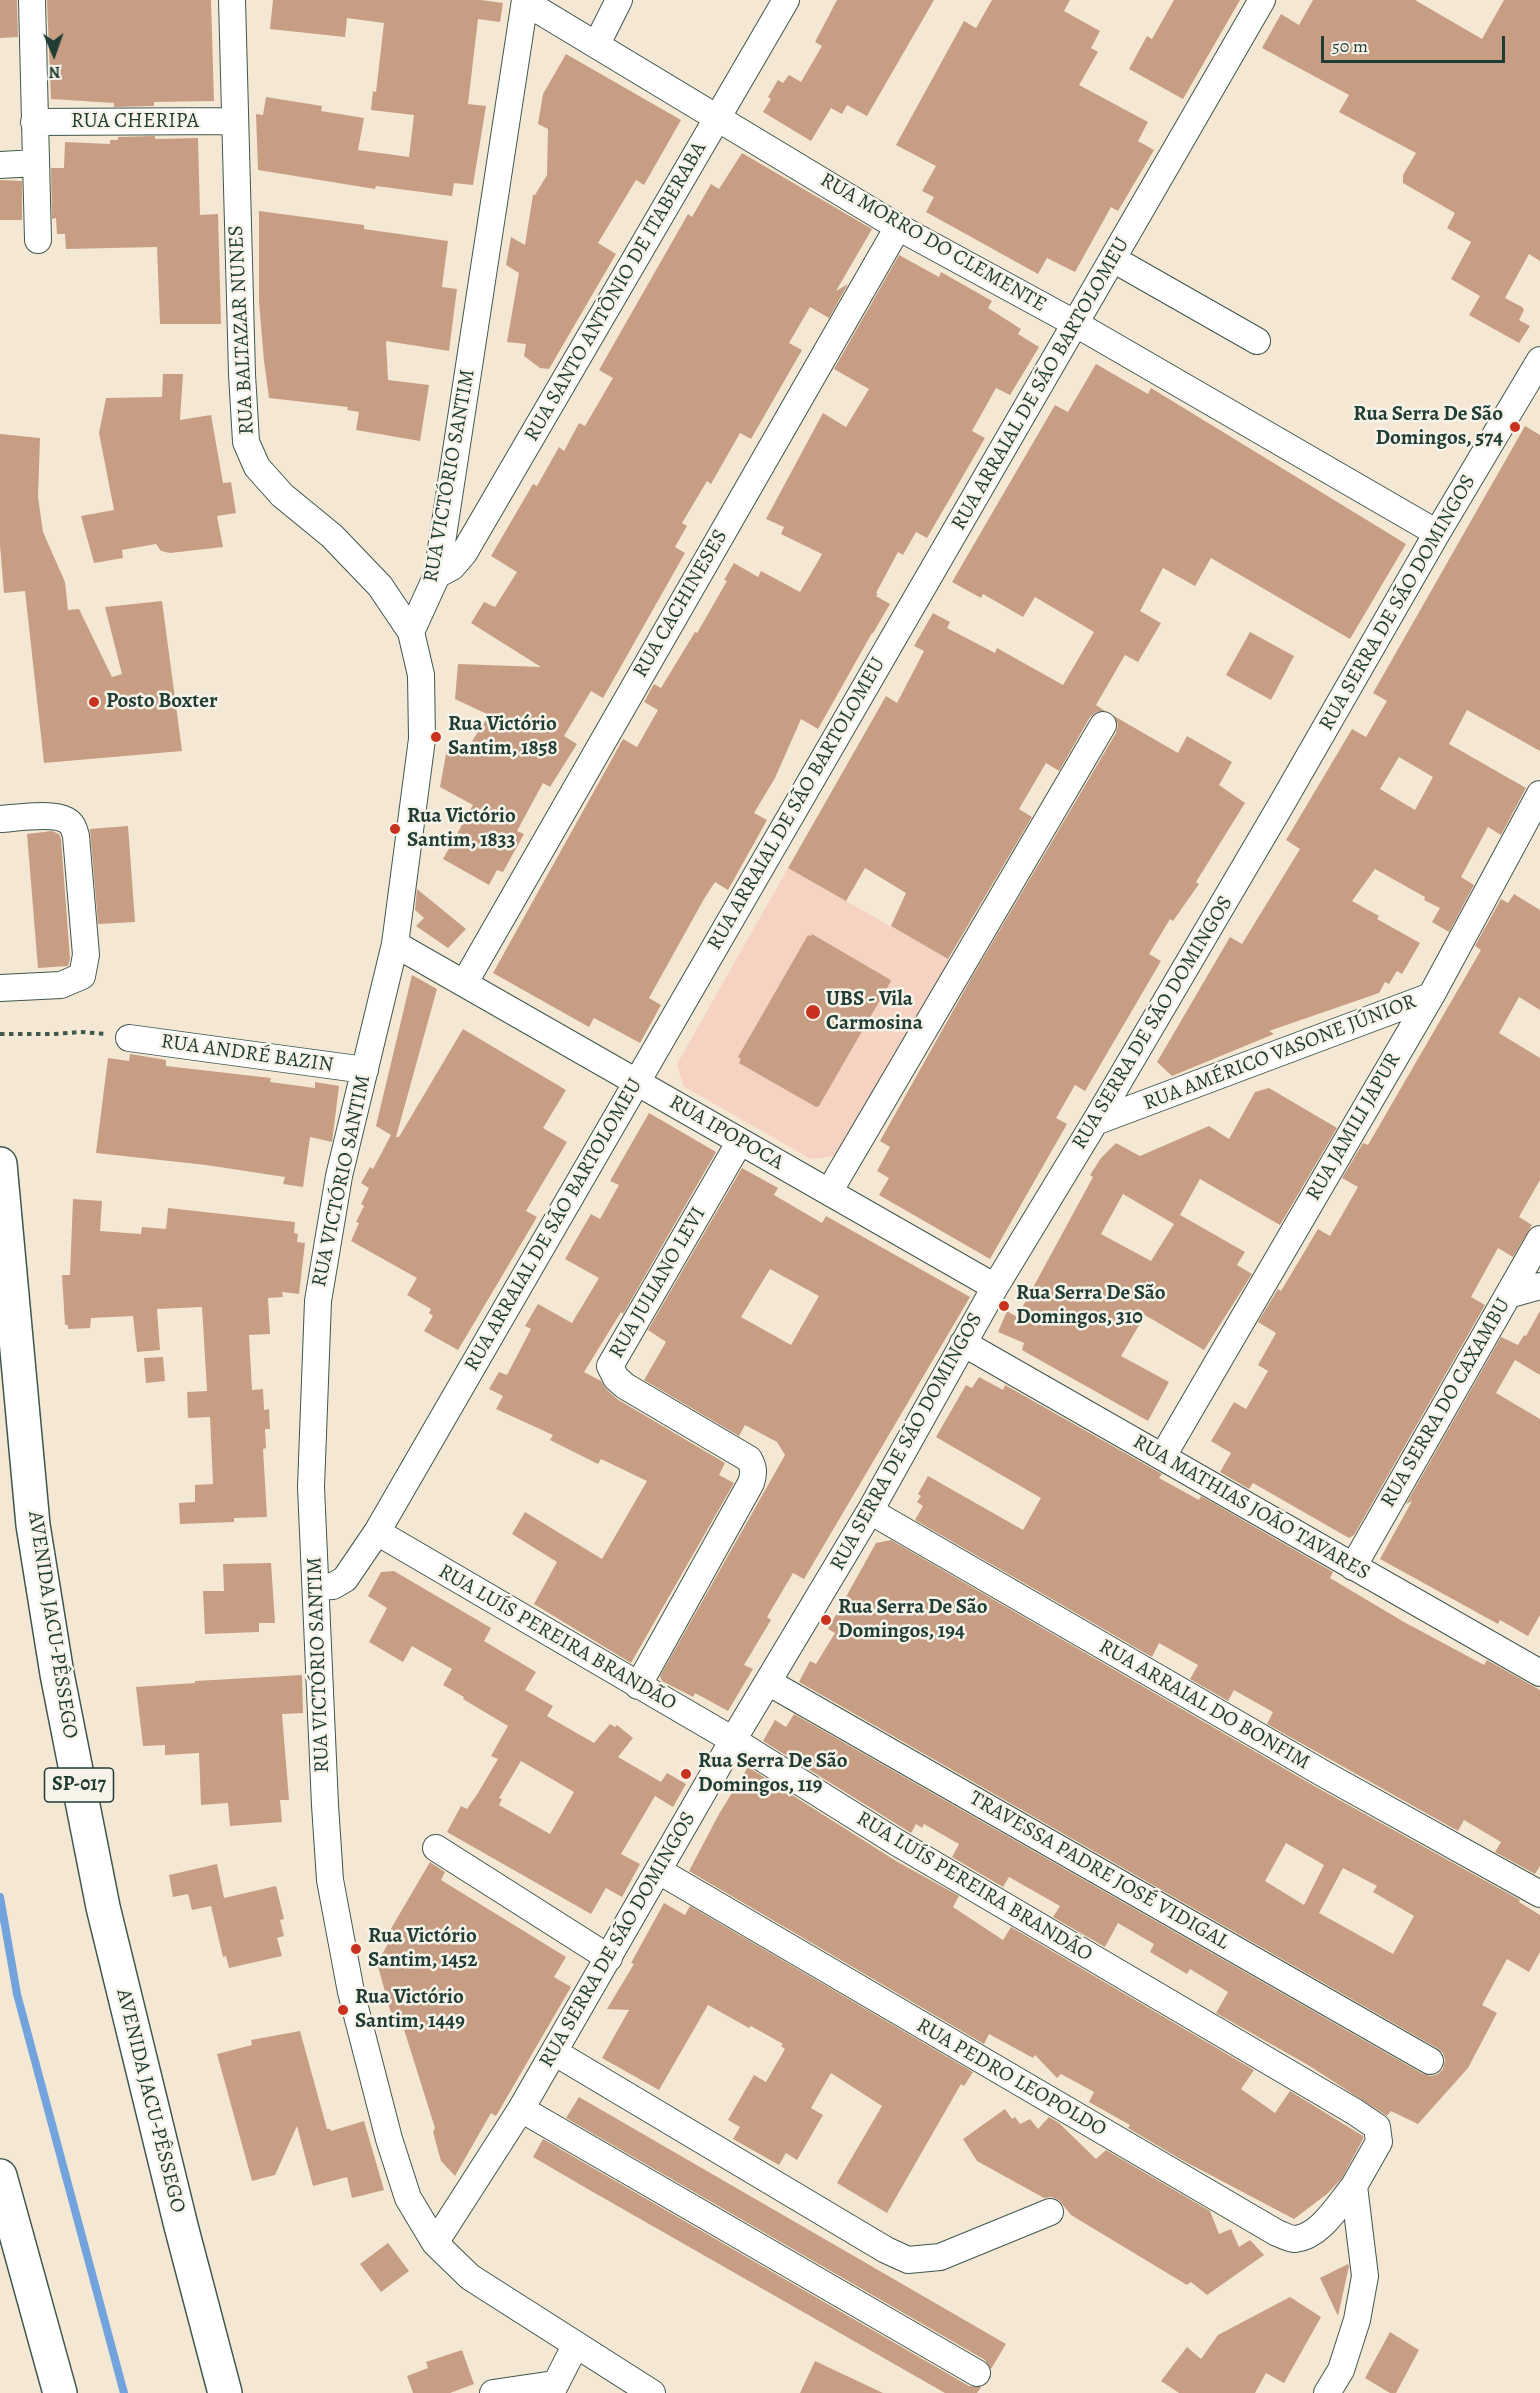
<!DOCTYPE html>
<html>
<head>
<meta charset="utf-8">
<style>
  body { margin:0 }
  #map { position:relative; width:1540px; height:2393px; overflow:hidden; background:#f4e8d4; font-family:Alegreya,serif }
  canvas { display:block }
  .north { position:absolute; left:24px; top:24px; width:60px; height:60px; -webkit-text-stroke:4px #f7f3e8; paint-order:stroke; rotate:178deg; font-size:16px; font-weight:700; line-height:24px; text-align:center; color:#1f3d34 }
  .north::after { content:''; display:block; margin:auto; width:21px; height:27px; background:#1f3d34; clip-path:polygon(50% 0,100% 100%,50% 72%,0 100%) }
  .scale { position:absolute; left:1321px; top:36px; width:184px; height:27px; box-sizing:border-box; border:3px solid #1f3d34; border-top:0; padding-left:8px; font-size:18px; line-height:21px; white-space:nowrap; color:#1f3d34; -webkit-text-stroke:4px #f7f3e8; paint-order:stroke }
</style>
</head>
<body>
<div id="map">
<canvas width="1540" height="2393"></canvas>
<div class="north">N</div>
<div class="scale">50 m</div>
</div>
<script>
const g = document.querySelector('canvas').getContext('2d');
g.lineJoin = 'round';
function paint(path, color) { g.fillStyle = color; g.fill(path, 'evenodd'); }
function strokePath(path, color, width, dash) { g.strokeStyle = color; g.lineWidth = width; g.lineCap = dash ? 'butt' : 'round'; g.setLineDash(dash || []); g.stroke(path); }
function label(font, color, halo, rows, align = 'center') {
  g.font = font + ' Alegreya,serif'; g.lineWidth = 5; g.setLineDash([]); g.textBaseline = 'middle'; g.strokeStyle = halo; g.fillStyle = color; for (const [text, x, y, turn = 0] of rows) {
    g.save(); g.translate(x, y); g.rotate((+turn || 0) * Math.PI / 180); g.textAlign = isNaN(turn) ? turn : align; if (halo) g.strokeText(text, 0, 0); g.fillText(text, 0, 0); g.restore();
  }
}
const built = new Path2D(`
  M788,868L950,960L836,1156L811,1159L683,1086L677,1064Z`);
const stream = new Path2D(`
  M0,1897L17,1994L124,2393`);
const building = new Path2D(`
  M0,0H17L18,37L0,38Z
  M47,0H211L214,101L154,102V106L114,107V103L51,99Z
  M273,0H481L503,3L500,22L478,19L468,104L486,106L473,185L454,183L452,196L376,186L375,189L258,170L256,114L263,115L266,97L322,106L321,111L364,118L358,150L409,157L414,115L371,110L373,91L376,92L384,23L347,18L345,37L270,29Z
  M837,0H934L867,116L847,105L842,114L831,108L811,141L763,112L771,99L768,97L778,80L783,83L789,75L801,82L822,46L815,42Z
  M992,0H1070L1064,11L1100,31L1091,48L1098,52L1079,85L1148,122L1138,141L1154,150L1118,211L1111,207L1075,272L1047,258L1038,274L926,212L934,197L922,191L936,166L896,145L964,21L976,28Z
  M1174,0H1240L1183,99L1129,69L1147,36L1152,39Z
  M1313,0H1415L1482,39L1504,0H1540V261L1529,254L1505,298L1522,307L1524,310L1519,320L1530,326L1519,343L1469,315L1480,296L1451,279L1471,242L1447,228L1455,213L1403,183V175L1416,153L1339,112L1349,95L1262,48L1281,14L1299,25Z
  M566,54L681,120L644,185L636,180L598,243L616,254L549,369L540,368L524,356L526,344L507,342L519,273L506,265L511,237L525,245L533,195H535L547,175L548,129L538,124L543,94Z
  M155,136V139L198,138L200,215L218,214L221,324H160L157,247L66,249L65,234H57L56,218L52,219L51,168H64L65,142L110,144V140H118V137Z
  M742,153L872,229L836,291L848,284L829,318L810,307L789,343L802,350L751,439L740,433L711,484L707,481L682,523L687,526L675,547L685,553L603,698L591,691L564,736L577,744L550,787L543,783L517,831L524,834L503,872L497,870L489,885L443,859L473,805L440,787L448,743L465,752L489,715L455,699L458,664L541,667L471,623L484,602L495,607L517,572L491,556L533,484L537,486L559,447L564,451L579,423L585,426L613,378L599,370L688,214L692,217L711,184L719,189Z
  M0,180L22,181V220H0Z
  M259,211L364,225V229L448,241L442,287L457,289L449,351L386,341L388,380L429,385L420,441L356,430L359,412L347,410L348,407L269,398L264,361L259,302Z
  M899,255L939,277L941,272L992,301L988,308L1021,329L1018,334L1039,347L1010,395L996,388L972,431L985,438L927,538L916,532L903,555L898,552L876,593L878,594L876,596L890,604L873,633H872L818,729L801,719L775,778L754,813L767,820L728,890L715,882L704,899L649,998L661,1005L640,1043L594,1018L589,1027L493,973L623,739L637,747L658,710L644,702L654,684L661,688L695,632L697,633L727,581L724,580L734,563L758,577L761,571L800,592L820,558L822,554L781,534L784,527L766,519L823,413L846,427L869,389L834,369Z
  M1096,364L1148,394L1151,388L1406,544L1350,639L1211,558L1195,586L1163,568L1140,611L1161,623L1138,662L1125,655L1096,705L1105,711L1096,712L1090,717L1059,771L1046,763L1019,809L1032,817L948,959L891,926L906,893L865,868L846,901L788,868L886,696L897,703L924,651L914,646L933,613L950,622L947,628L995,653L997,648L1063,685L1094,632L1035,597L1023,617L983,594L981,598L952,582L1055,405L1068,412Z
  M163,374H183L180,420L211,415L223,483L231,482L236,513L217,516L223,547L170,553L161,551L156,544L122,550L123,558L94,563L81,516L114,510L99,433L106,398L162,397Z
  M1525,426L1540,435V751L1467,710L1449,744L1526,788L1501,835L1488,827L1461,877L1474,885L1449,932L1432,922L1440,908L1424,900L1425,897L1375,869L1352,901L1379,916L1377,919L1420,943L1402,974L1397,971L1389,984L1385,982L1379,993L1269,1031L1274,1034L1172,1076L1157,1062L1230,937L1242,944L1300,849L1286,840L1352,729L1366,737L1387,701L1373,693ZM1399,757L1433,777L1415,810L1380,789Z
  M0,434L40,438L38,497L43,532L65,582L68,610L79,609L112,677L122,674L105,607L162,601L182,751L44,763L25,591L4,593L0,545Z
  M1250,632L1294,656L1271,700L1226,675Z
  M1114,716L1178,753L1187,736L1232,762L1219,785L1245,803L1196,882L1199,884L1173,921L1170,919L1149,954L1161,961L1085,1091L1075,1085L1056,1118L1067,1124L990,1259L879,1195L889,1178L877,1171L890,1147L880,1141L972,977L1116,733L1118,725Z
  M128,826L135,922L98,924L90,829Z
  M52,831L59,834L61,839L70,959L68,966L38,968L27,834Z
  M417,889L466,929L448,948L416,926L424,918L415,910Z
  M1514,894L1540,910V1010L1519,997L1499,1033L1540,1058V1180L1519,1217L1532,1225L1513,1257L1498,1248L1471,1297L1485,1305L1354,1535L1349,1538L1253,1483L1249,1489L1220,1472L1231,1453L1211,1441L1234,1402L1246,1409L1268,1371L1258,1365L1276,1333L1258,1322L1278,1289L1281,1291L1318,1229L1330,1236L1358,1187L1342,1178L1363,1143L1368,1145L1481,950L1475,946L1501,899L1508,903Z
  M812,934L889,979L891,981L819,1106L816,1107L739,1063L741,1059L738,1057L808,935L811,936Z
  M412,975L437,989L396,1137H399L463,1029L566,1090L543,1128L567,1142L526,1211L537,1217L458,1350L424,1331L433,1316L429,1313L431,1309L407,1295L417,1278L351,1241L359,1223L356,1222L364,1206L361,1204L369,1188L361,1183L370,1167L373,1169L391,1135L376,1126Z
  M130,1054L166,1060V1066L271,1078L270,1082L315,1088V1082L339,1086L332,1142L310,1137L303,1187L283,1184L285,1177L206,1165L96,1153L108,1058L129,1061Z
  M1269,1088L1337,1128L1280,1225L1200,1179L1180,1215L1245,1252L1237,1265L1252,1274L1204,1350L1145,1315L1121,1356L1169,1382L1148,1421L1022,1350L1024,1343L998,1332L1007,1311L1017,1317L1093,1177L1090,1175L1101,1158L1116,1143L1140,1156L1209,1126L1229,1139L1255,1092ZM1123,1194L1174,1224L1151,1261L1101,1234Z
  M649,1113L716,1152L623,1314L621,1312L584,1372L601,1381L606,1389L617,1399L725,1463L719,1475L734,1483L631,1663L534,1604L557,1562L512,1534L525,1512L602,1559L647,1481L601,1459L598,1464L550,1440L553,1435L496,1409L503,1396L489,1389L499,1372L507,1375L531,1329L525,1326L538,1304L572,1323L599,1278L565,1259L591,1214L600,1219L619,1185L610,1181Z
  M742,1168L778,1188L774,1195L822,1223L826,1216L970,1297L804,1579L793,1573L767,1617L771,1620L744,1665L753,1669L728,1711L695,1693L693,1697L662,1681L660,1676L785,1455L777,1442L745,1425L739,1436L644,1380L666,1342L648,1330ZM770,1269L819,1296L791,1345L741,1317Z
  M73,1199L102,1201L100,1231L141,1234L142,1227L166,1229L168,1208L295,1222L294,1233L298,1234L297,1242L305,1243L299,1294L282,1292L283,1297L268,1298L270,1334L249,1335L252,1390L263,1389L264,1410L269,1409L270,1429H265L266,1448L263,1449L267,1517L234,1518V1522L180,1524L179,1503L195,1502V1485L213,1484L210,1417L188,1418L187,1392L207,1391L202,1307L157,1309L160,1350L137,1352L133,1316L91,1318L90,1328L68,1329V1325H65L62,1275H70Z
  M1540,1311V1375L1515,1360L1496,1393L1540,1419V1615L1528,1636L1500,1620L1498,1624L1380,1559L1412,1501L1406,1504L1501,1337L1518,1345L1524,1335L1526,1336Z
  M163,1357L165,1381L146,1383L144,1358Z
  M979,1377L1003,1390L1005,1385L1162,1474L1159,1478L1199,1500L1201,1496L1253,1526L1333,1572L1330,1578L1404,1622L1484,1665L1487,1660L1540,1690V1866L1535,1874L1495,1852L1501,1842L1464,1820L1458,1831L1267,1724L1273,1712L1234,1690L1228,1701L1190,1679L1198,1665L1159,1643L1152,1657L915,1520L923,1506L917,1502L921,1496L918,1494L928,1476L1023,1530L1041,1498L936,1437L966,1385L972,1388Z
  M891,1540L1316,1787L1520,1900L1519,1902L1540,1915V1952L1529,1972L1507,1959L1482,2005L1497,2013L1468,2068L1418,2124L1391,2111L1387,2116L1308,2065L1216,2013L1228,1992L1190,1969L1187,1974L1150,1952L1154,1944L1118,1923L1105,1947L1053,1917L1060,1906L1009,1877L1003,1887L952,1857L959,1844L924,1824L922,1828L916,1824L911,1833L763,1741L775,1720L786,1727L794,1714L1423,2074L1431,2076L1438,2074L1443,2069L1445,2060L1443,2053L1437,2048L799,1682L810,1661L816,1664L835,1633L828,1629L876,1543ZM1286,1843L1324,1865L1304,1905L1265,1881ZM1343,1868L1377,1886L1373,1892L1414,1916L1393,1954L1319,1913Z
  M271,1563L275,1623H259V1632L205,1634L203,1591H224L223,1564Z
  M394,1571L491,1628L484,1641L536,1672L525,1690L553,1706L547,1716L594,1743L610,1724L615,1727L617,1725L633,1738L618,1757L661,1782L667,1773L686,1784L673,1807L655,1796L621,1854L640,1864L622,1897L606,1888L591,1914L447,1832L461,1806L467,1809L478,1793L498,1759L491,1756L508,1726L463,1699L464,1697L443,1685L452,1669L412,1646L403,1662L369,1642L387,1608L368,1596L381,1572ZM521,1761L574,1792L550,1834L499,1805L502,1799L499,1798Z
  M302,1675L303,1713L282,1714L289,1800H280L282,1822L230,1826L228,1803L201,1805L199,1753L165,1755V1745L143,1746L136,1687L195,1683V1681Z
  M748,1767L896,1861L959,1896L953,1907L1003,1940L1011,1927L1254,2070L1241,2089L1275,2113L1290,2091L1363,2136V2139L1342,2178L1327,2194L1294,2219L1182,2160L1128,2128L1130,2125L1089,2102L1094,2092L1061,2074L1057,2078L1035,2055L1033,2058L989,2034L984,2044L689,1871L719,1814Z
  M430,1862L445,1872L441,1880L566,1957L554,1977L571,1987L496,2116L491,2113L455,2176L441,2161L433,2132L435,2128L402,2023L394,2024L377,1963L393,1935L389,1932Z
  M217,1864L224,1898L276,1886L284,1919L280,1920L284,1936L277,1938L282,1956L229,1968L226,1956L223,1957L211,1906L192,1910L188,1894L173,1897L169,1875Z
  M664,1903L685,1915L690,1906L973,2072L964,2086L961,2084L887,2213L837,2183L882,2106L831,2073L811,2108L823,2115L797,2160L786,2153L779,2165L733,2139L740,2127L728,2120L754,2075L766,2082L785,2049L781,2046L783,2044L751,2026L749,2028L708,2005L659,2090L602,2058L629,2010L607,2009L634,1964L631,1963Z
  M300,2031L327,2129H330L331,2131L364,2121L384,2190L352,2198L347,2177L313,2186L297,2126L275,2175L252,2181L217,2054L252,2045L251,2040Z
  M579,2097L1006,2344L991,2369L985,2360L566,2118Z
  M1005,2109L1012,2119L1015,2117L1020,2124L1030,2119L1038,2129L1049,2117L1059,2123L1096,2159L1106,2150L1210,2211L1219,2234L1231,2229L1239,2247L1250,2240L1264,2255L1207,2295L1191,2282L1187,2285L1071,2215L1059,2200L1051,2197L1044,2198L977,2161L963,2139Z
  M543,2139L969,2386L981,2387L977,2393H945L586,2188L533,2157Z
  M388,2243L409,2271L381,2292L360,2264Z
  M1348,2264L1349,2266L1338,2316L1320,2278Z
  M1290,2297L1321,2317L1284,2383L1266,2373L1255,2393H1179L1161,2381L1187,2347L1201,2359L1218,2335Z
  M1390,2332L1419,2350L1396,2393H1390L1365,2378Z
  M462,2350L474,2384L450,2393H413L407,2376L428,2368L426,2362Z
  M815,2361L883,2393H800Z`);
const path = new Path2D(`
  M0,1034H54L81,1032L105,1034`);
const minor = new Path2D(`
  M32,0L38,240
  M232,0L242,374L246,442L257,467L282,495L332,536L380,586L411,632
  M525,0L437,575L411,632L421,675L422,739L395,944L339,1176L318,1301L311,1487L325,1805L330,1880L351,1992L389,2139L408,2198L435,2243L470,2277L652,2393
  M525,2L898,227L1076,324L1437,533
  M597,44L619,0
  M34,122L235,121
  M0,165L36,163
  M1113,259L1257,341
  M437,575L452,567L464,553L786,0
  M0,819C16,818 53,812 66,820C73,824 74,829 76,836L86,955L82,976L61,985L0,988
  M395,944L995,1287
  M465,982L898,227
  M129,1038L365,1070
  M1095,1122L1431,996
  M829,1192L1103,725
  M1508,1295L1540,1286
  M963,1343L1540,1673
  M1163,1456L1431,996L1540,794
  M870,1511L1324,1774L1540,1894
  M377,1532L733,1740L896,1842L1355,2112L1377,2127L1379,2142L1354,2186L1365,2276L1357,2320L1341,2370L1327,2393
  M1353,1567L1540,1239
  M316,1587L333,1586L345,1579L377,1532L1262,0
  M768,1682L1430,2061
  M638,1686L751,1483C754,1473 754,1468 749,1459L625,1386L616,1378L610,1366L739,1143
  M436,1848L609,1958
  M659,1871L1277,2233C1283,2235 1289,2239 1295,2239C1320,2237 1339,2204 1354,2186
  M554,2052L886,2250L908,2260L940,2257L1050,2212
  M521,2109L977,2373
  M435,2243L521,2109L733,1740L870,1511L995,1287L1095,1122L1281,805L1437,533L1540,360
  M493,2393L554,2384
  M551,2393L575,2346`);
const highway = new Path2D(`
  M0,1164L33,1525L57,1674L103,1907L181,2226L225,2393
  M0,2176L60,2393`);
const markers = [
  [1515,427,6,"#c8321e"],
  [94,702,6,"#c8321e"],
  [436,737,6,"#c8321e"],
  [395,829,6,"#c8321e"],
  [813,1012,8,"#c8321e"],
  [1004,1306,6,"#c8321e"],
  [826,1620,6,"#c8321e"],
  [686,1774,6,"#c8321e"],
  [356,1949,6,"#c8321e"],
  [343,2010,6,"#c8321e"]
];
const shields = [
  [79,1785,69]
];
const shieldNames = [
  ["SP-017",79,1785]
];
const streetNames = [
  ["RUA CHERIPA",135,122],
  ["RUA MORRO DO CLEMENTE",933,243,30],
  ["RUA SANTO ANTÔNIO DE ITABERABA",616,292,-60],
  ["RUA BALTAZAR NUNES",242,330,-93],
  ["RUA ARRAIAL DE SÃO BARTOLOMEU",1041,384,-60],
  ["RUA VICTÓRIO SANTIM",450,476,-80],
  ["RUA SERRA DE SÃO DOMINGOS",1398,603,-60],
  ["RUA CACHINESES",681,604,-60],
  ["RUA ARRAIAL DE SÃO BARTOLOMEU",797,804,-60],
  ["RUA SERRA DE SÃO DOMINGOS",1153,1023,-59],
  ["RUA AMÉRICO VASONE JÚNIOR",1280,1053,-21],
  ["RUA ANDRÉ BAZIN",247,1054,8],
  ["RUA JAMILI JAPUR",1354,1127,-60],
  ["RUA IPOPOCA",726,1133,30],
  ["RUA VICTÓRIO SANTIM",342,1181,-78],
  ["RUA ARRAIAL DE SÃO BARTOLOMEU",554,1225,-60],
  ["RUA JULIANO LEVI",658,1283,-60],
  ["RUA SERRA DO CAXAMBU",1446,1403,-60],
  ["RUA SERRA DE SÃO DOMINGOS",907,1442,-61],
  ["RUA MATHIAS JOÃO TAVARES",1251,1508,30],
  ["AVENIDA JACU-PÊSSEGO",52,1625,81],
  ["RUA LUÍS PEREIRA BRANDÃO",557,1638,30],
  ["RUA VICTÓRIO SANTIM",319,1665,-92],
  ["RUA ARRAIAL DO BONFIM",1204,1705,30],
  ["TRAVESSA PADRE JOSÉ VIDIGAL",1099,1871,30],
  ["RUA LUÍS PEREIRA BRANDÃO",974,1887,31],
  ["RUA SERRA DE SÃO DOMINGOS",618,1940,-60],
  ["RUA PEDRO LEOPOLDO",1011,2078,30],
  ["AVENIDA JACU-PÊSSEGO",150,2101,76]
];
const poiNames = [
  ["Rua Serra De São",1503,415,"right"],
  ["Domingos, 574",1503,439,"right"],
  ["Posto Boxter",106,702],
  ["Rua Victório",448,725],
  ["Santim, 1858",448,749],
  ["Rua Victório",407,817],
  ["Santim, 1833",407,841],
  ["UBS - Vila",826,1000],
  ["Carmosina",826,1024],
  ["Rua Serra De São",1016,1294],
  ["Domingos, 310",1016,1318],
  ["Rua Serra De São",838,1608],
  ["Domingos, 194",838,1632],
  ["Rua Serra De São",698,1762],
  ["Domingos, 119",698,1786],
  ["Rua Victório",368,1937],
  ["Santim, 1452",368,1961],
  ["Rua Victório",355,1998],
  ["Santim, 1449",355,2022]
];
paint(built, '#f5d2c2');
strokePath(stream, '#72a3dd', 8);
paint(building, '#c79e84');
strokePath(minor, '#3f574c', 28);
strokePath(highway, '#3f574c', 36);
strokePath(path, '#3f574c', 4, [4.5, 4.5]);
strokePath(minor, '#fff', 26);
strokePath(highway, '#fff', 33);
for (const [x, y, r, color] of markers) { const dot = new Path2D(); dot.arc(x, y, r, 0, 2 * Math.PI); g.fillStyle = color; g.fill(dot); strokePath(dot, '#f7f3e8', 2); }
for (const [x, y, w] of shields) { const box = new Path2D(); box.roundRect(x - w / 2, y - 17, w, 34, 4.5); g.fillStyle = '#f7f3e8'; g.fill(box); strokePath(box, '#1f3d34', 1.5); }
label('bold 20px', '#1f3d34', null, shieldNames);
label('21px', '#1f3d34', '#f7f3e8', streetNames);
label('bold 21px', '#1f3d34', '#f7f3e8', poiNames, 'left');
</script>
</body>
</html>
